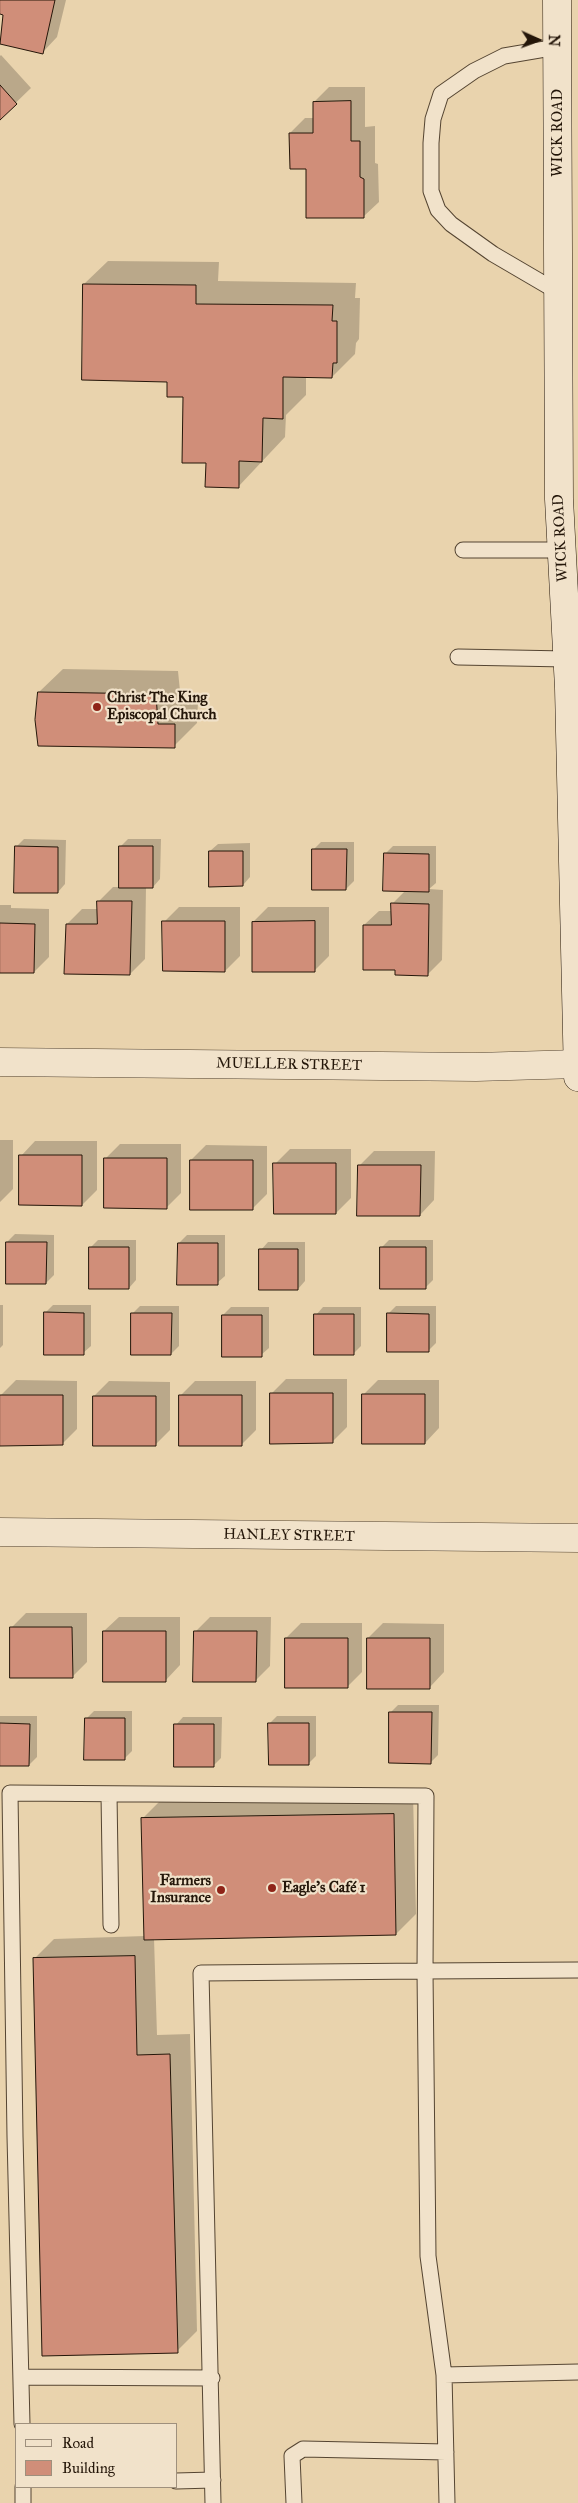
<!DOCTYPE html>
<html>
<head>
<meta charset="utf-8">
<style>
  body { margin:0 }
  #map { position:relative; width:578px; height:2503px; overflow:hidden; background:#e9d3ad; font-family:"IM FELL Great Primer",serif }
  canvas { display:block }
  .legend { position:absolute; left:15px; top:2423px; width:162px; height:65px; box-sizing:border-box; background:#f1e2ca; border:1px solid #9f907d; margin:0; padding:6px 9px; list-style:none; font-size:15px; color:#241609 }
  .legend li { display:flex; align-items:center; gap:10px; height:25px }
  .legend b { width:25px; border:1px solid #9f907d }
  .north { position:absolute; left:513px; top:15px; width:50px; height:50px; -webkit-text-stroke:4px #f1e2ca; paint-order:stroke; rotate:92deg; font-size:14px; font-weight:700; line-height:20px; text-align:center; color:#241609 }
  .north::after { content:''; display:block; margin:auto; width:18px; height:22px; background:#241609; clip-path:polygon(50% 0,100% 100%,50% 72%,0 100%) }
</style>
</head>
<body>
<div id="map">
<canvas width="578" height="2503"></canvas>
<ul class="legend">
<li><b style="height:6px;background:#f1e2ca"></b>Road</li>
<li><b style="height:14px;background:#d08e79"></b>Building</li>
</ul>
<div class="north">N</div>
</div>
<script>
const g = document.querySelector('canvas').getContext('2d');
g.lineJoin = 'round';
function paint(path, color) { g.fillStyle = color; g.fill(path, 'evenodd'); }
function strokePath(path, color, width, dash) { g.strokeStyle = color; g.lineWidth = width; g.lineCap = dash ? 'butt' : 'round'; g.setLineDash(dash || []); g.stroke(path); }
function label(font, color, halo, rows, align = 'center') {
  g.font = font + ' "IM FELL Great Primer",serif'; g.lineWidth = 4.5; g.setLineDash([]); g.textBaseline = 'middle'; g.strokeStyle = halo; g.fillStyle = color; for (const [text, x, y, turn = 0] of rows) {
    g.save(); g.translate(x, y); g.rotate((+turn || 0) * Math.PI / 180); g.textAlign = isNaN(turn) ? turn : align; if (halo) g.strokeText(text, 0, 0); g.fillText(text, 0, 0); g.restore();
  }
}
const shadow = new Path2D(`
  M0,0H66L57,37L43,52L0,43L4,14L0,13Z
  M1,55L31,88L0,118V56Z
  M329,87H365V127L375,126V163L378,164L379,202L364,216L307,167L290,133L305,118H314V102Z
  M108,261L219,262L218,281L356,283L355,298H360L359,339L356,343L355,354L332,377H306V395L286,415L285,437L238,487L207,462L184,396L84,284Z
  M63,669L178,671L181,701H198L197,723L174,746L39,692Z
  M24,839L66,840L65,884L58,892L16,847Z
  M128,839H161L160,879L153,887H146L145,959L130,974L67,924L82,909H98V902L113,887H120V847Z
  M321,842H354V881L346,889L313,850Z
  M250,843V877L243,885L210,851L218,844Z
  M393,846H436V883L429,889L443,890L442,960L427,975L397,969L364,925L379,911H392V904L406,890L385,854Z
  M0,905H11V908L49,909V957L34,972L0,971Z
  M179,907H240V956L225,971L164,922Z
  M268,907H329V956L314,971L253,922Z
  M0,1140H13V1189L0,1202Z
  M35,1141H97V1190L82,1205L21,1156Z
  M120,1144H181V1193L166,1208L105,1159Z
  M206,1145L267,1146V1194L252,1209L191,1160Z
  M290,1149H351V1198L336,1213L275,1164Z
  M374,1151H435L434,1200L420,1215L359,1166Z
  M15,1234L54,1235V1275L46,1283L7,1242Z
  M187,1235H225V1276L217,1283L179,1243Z
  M98,1240H136V1280L129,1288L90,1248Z
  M389,1240H433V1280L425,1288L382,1247Z
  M268,1242H305V1281L298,1289L261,1250Z
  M0,1305H3V1345L0,1348Z
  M53,1305H91V1346L83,1353L45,1313Z
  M140,1306H179V1346L171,1354L132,1314Z
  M396,1306H436V1343L428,1351L388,1314Z
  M231,1307H269V1348L261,1355L223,1315Z
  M323,1307H361V1346L353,1354L316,1315Z
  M286,1379H347V1427L332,1442L271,1394Z
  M16,1380L77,1381V1429L62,1444L1,1395Z
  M378,1380H439V1428L425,1443L363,1395Z
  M109,1381L170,1382V1430L155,1445L94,1396Z
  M195,1381H256V1430L242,1444L180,1396Z
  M26,1613H87V1662L72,1677L11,1628Z
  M119,1617H180V1665L166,1680L104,1631Z
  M210,1617H271L270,1666L255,1681L195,1632Z
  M301,1623H362V1672L347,1687L286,1638Z
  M383,1623L444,1624V1672L430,1687L368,1638Z
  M398,1705H439L438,1755L431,1762L390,1713Z
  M94,1711H132V1751L124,1759L86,1719Z
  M0,1716H37V1757L29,1765L0,1764Z
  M277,1716H316V1756L308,1764L269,1724Z
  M183,1717H222L221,1758L214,1765L176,1725Z
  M413,1795L416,1914L396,1934L154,1938L157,2035L190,2034L197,2331L177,2351L34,1959L54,1939L145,1936L142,1819L162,1799Z`);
const building = new Path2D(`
  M0,0H55L43,54L0,44L3,15L0,14Z
  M0,85L17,104L0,120Z
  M351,101V141H360V177L364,179V218H306V169H290L289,133H313V102Z
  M83,284L196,285V304L333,305L332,321H337V363H333L332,378L283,377V419L263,418L262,462L239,461V488L205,487L206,463H182L183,397H167V382L82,380Z
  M38,692L156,694L158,724H175V748L38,746L35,720Z
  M15,846L58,847V893H14Z
  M119,846H153V888H119Z
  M312,849H347L346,890H312Z
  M209,851H243V886L209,887Z
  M384,853L429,854V892L383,891Z
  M97,901H132L130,975L64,974L66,924H97Z
  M391,903L429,904L428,976L395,975V970H363V925H391Z
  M162,921H225V972L163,971Z
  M315,921V972H252V922Z
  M0,923L35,924L34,973H0Z
  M19,1155H82V1206L19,1205Z
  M104,1158H167V1209L104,1208Z
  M190,1160H253V1210H190Z
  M273,1163H336V1214H274Z
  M358,1165H421L420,1216H357Z
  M6,1242H47L46,1284H6Z
  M178,1243H218V1285H177Z
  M89,1247H129V1289H89Z
  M380,1247H426V1289H380Z
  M259,1249H298V1290H259Z
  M44,1312L84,1313V1355H44Z
  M131,1313H172L171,1355H131Z
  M387,1313L429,1314V1352H387Z
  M314,1314H354V1355H314Z
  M222,1315H262V1357H222Z
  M270,1393H333V1443L270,1444Z
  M362,1394H425V1444H362Z
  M0,1395H63V1445L0,1446Z
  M179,1395H242V1446H179Z
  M93,1396H156V1446H93Z
  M10,1627H72L73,1678H10Z
  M103,1631H166V1682H103Z
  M194,1631H257L256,1682H193Z
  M285,1638H348V1688H285Z
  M367,1638H430V1689H367Z
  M389,1712H432L431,1764L389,1763Z
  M85,1718H125V1760H84Z
  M0,1723L30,1724L29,1766H0Z
  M268,1723H309V1765H269Z
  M174,1724H214V1767H174Z
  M394,1814L396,1935L144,1940L141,1818Z
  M135,1956L137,2055L170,2054L178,2353L42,2356L33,1958Z`);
const lane = new Path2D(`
  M557,47L504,56L474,71L441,94L433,119L431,143V191L438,210L451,224L493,254L558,292
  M463,550H562
  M458,657L567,659
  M109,1794L111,1925
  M21,2377L212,2378
  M22,2424L15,2136L10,1793L426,1796L425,1971L578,1970
  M176,2481L213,2480
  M23,2487V2503
  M213,2503L201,1973L425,1971L428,2256L444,2375
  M294,2503L292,2456L303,2449L446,2452
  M447,2503L444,2375L578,2372`);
const street = new Path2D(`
  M0,1062L476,1067L578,1064
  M0,1532L578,1538`);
const secondary = new Path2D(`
  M557,0L559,499L569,688L578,1077`);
const markers = [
  [97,707,5,"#8f2418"],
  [272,1888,5,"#8f2418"],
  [221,1890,5,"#8f2418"]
];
const streetNames = [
  ["WICK ROAD",558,133,-90],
  ["WICK ROAD",561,538,-93],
  ["MUELLER STREET",289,1065,1],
  ["HANLEY STREET",289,1536,1]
];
const poiNames = [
  ["Christ The King",107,698],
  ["Episcopal Church",107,715],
  ["Farmers",211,1881,"right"],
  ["Insurance",211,1898,"right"],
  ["Eagle's Café 1",282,1888]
];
paint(shadow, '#0003');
paint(building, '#d08e79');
strokePath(building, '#241609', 1);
strokePath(lane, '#554532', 17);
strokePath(street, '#554532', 29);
strokePath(secondary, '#241609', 29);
strokePath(lane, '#f1e2ca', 15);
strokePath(street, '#f1e2ca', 28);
strokePath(secondary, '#f1e2ca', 28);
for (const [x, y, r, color] of markers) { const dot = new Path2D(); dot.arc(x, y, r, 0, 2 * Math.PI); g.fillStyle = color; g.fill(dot); strokePath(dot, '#f1e2ca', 2); }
label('15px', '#241609', '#f1e2ca', streetNames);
label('bold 15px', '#241609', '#f1e2ca', poiNames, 'left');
</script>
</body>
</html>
